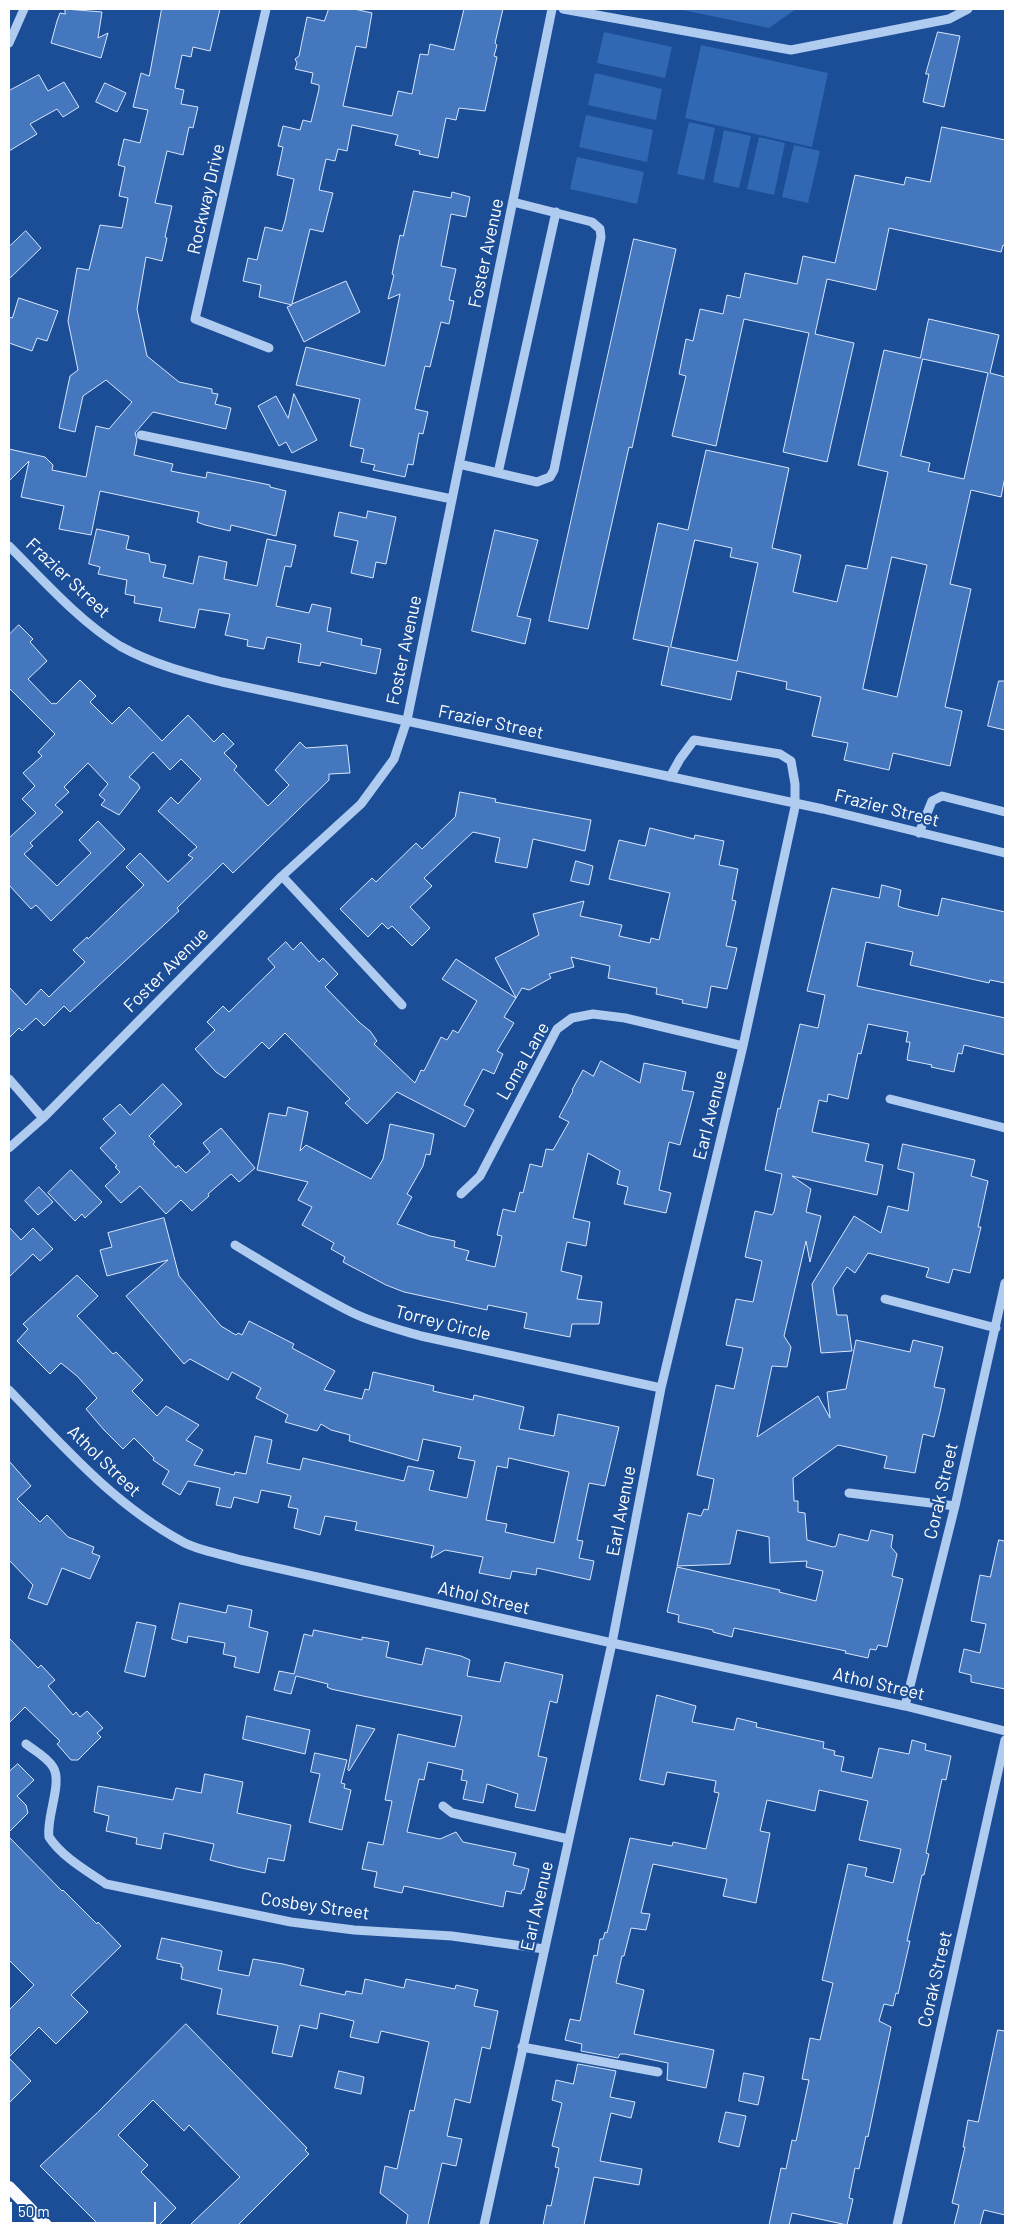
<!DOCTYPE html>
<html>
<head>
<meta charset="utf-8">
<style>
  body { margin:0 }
  #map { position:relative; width:1014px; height:2234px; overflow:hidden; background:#1c4e97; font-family:Barlow,sans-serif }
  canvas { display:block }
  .frame { position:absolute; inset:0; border:10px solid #fff; pointer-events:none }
  .scale { position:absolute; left:10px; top:2202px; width:146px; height:22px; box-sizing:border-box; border:2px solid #fff; border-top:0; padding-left:6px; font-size:15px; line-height:18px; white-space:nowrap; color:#fff; -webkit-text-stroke:4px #1c4e97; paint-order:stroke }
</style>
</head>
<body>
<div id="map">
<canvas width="1014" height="2234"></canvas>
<div class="frame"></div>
<div class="scale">50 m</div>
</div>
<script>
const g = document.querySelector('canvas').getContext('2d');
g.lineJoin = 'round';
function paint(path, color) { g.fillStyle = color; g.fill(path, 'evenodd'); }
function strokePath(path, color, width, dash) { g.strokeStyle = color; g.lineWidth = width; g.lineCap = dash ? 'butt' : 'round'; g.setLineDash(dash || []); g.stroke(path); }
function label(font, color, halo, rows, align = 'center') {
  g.font = font + ' Barlow,sans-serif'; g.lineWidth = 4.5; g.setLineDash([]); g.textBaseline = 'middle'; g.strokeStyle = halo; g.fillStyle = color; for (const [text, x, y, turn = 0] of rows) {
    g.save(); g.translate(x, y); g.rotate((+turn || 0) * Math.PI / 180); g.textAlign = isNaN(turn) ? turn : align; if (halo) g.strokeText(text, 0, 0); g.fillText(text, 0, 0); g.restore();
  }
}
const green = new Path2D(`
  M678,9H796L769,28Z
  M604,32L672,47L665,78L597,63Z
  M701,45L828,73L812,147L685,118Z
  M595,73L662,89L656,120L588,105Z
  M586,115L653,130L647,162L579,147Z
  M689,122L715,128L704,180L677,174Z
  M724,130L751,136L739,188L713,182Z
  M759,137L785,143L774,195L747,189Z
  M794,145L820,151L808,203L782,197Z
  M577,157L644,172L637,204L570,189Z`);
const building = new Path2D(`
  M65,9L102,12L98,38L108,33L101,58L51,43L57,21L60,13L65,14Z
  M162,9H220L210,51L193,47L191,57L182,55L175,88L184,90L181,104L198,107L193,128L189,127L183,155L167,151L155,203L172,206L165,237L167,238L162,261L146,257L137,309L147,356L179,382L212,389V393L218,394L215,404L231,408L226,429L153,412L135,433L137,440L134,455L173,464L171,471L206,478L207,472L270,485V487L286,491L276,536L231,525L230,531L205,525L197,522L199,512L100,491L91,535L59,529L64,506L21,497L29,461L9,481V449L45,457L53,465L52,470L86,477L96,426L109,429L132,402L106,380L83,396L75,432L59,428L70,376L78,370L68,321L77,268L89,270L100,225L122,228L128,198L119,196L125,167L118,165L124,139L140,143L148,110L133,107L141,73L149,76Z
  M329,9H354L372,13L366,48L356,46L343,106L392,116L398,91L412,94L420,54L428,55L430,44L454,50L464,9H503L495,43L497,45L494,56L497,57L485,111L459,108L456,120L446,118L438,158L419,154L420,151L395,145L398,135L352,125L347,151L338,149L335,161L326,159L319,190L333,193L328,212L323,232L310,229L292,304L346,281L360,312L304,342L287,307L292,305L259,297L261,285L243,281L248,258L257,260L265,227L282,231L285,221L294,179L277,175L283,147L278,146L283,126L300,130L303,120L311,122L319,89V85L311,83L313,73L295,69L297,63L295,59L299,56L307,17L324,21Z
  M938,32L960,36L944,107L923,102L929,74H926Z
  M39,75L48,91L64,82L79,107L63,117L57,109L30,124L37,134L9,151V91Z
  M105,83L126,93L117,112L96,102Z
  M942,127L1005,140V246L1003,245L1001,252L889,228L876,290L827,279L815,334L854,343L827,462L783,452L809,333L744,319L716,446L672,436L686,376L679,374L686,339L693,341L700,309L723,314L727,295L740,298L745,273L797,284L803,256L835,263L855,175L904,185L906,177L930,182Z
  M414,191L451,198L452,192L470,197L466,217L451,214L441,266L456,269L449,300L454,301L449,324L441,322L430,367L425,366L415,409L428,412L423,434L419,433L413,465L408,464L405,477L373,470L375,465L361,462L364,449L350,446L360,399L296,385L306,347L385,366L400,294L388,299L394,275L392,274L400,235L403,236Z
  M26,231L41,248L9,279V247Z
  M634,239L676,249L632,448L629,447L588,629L549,621Z
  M19,298L58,311L47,341L37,338L32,351L9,343V317L12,318Z
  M929,319L999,335L990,373L1005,377V477L1001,497L971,490L950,584L971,589L945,707L962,711L950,766L893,753L889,770L844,760L848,743L812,736L821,697L786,689L787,682L737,671L731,700L661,685L669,647L633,639L658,523L688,530L706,450L789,468L772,548L801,555L793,592L837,602L846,565L867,569L888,472L858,465L884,350L920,358ZM923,359L988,373L964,479L928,471L930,463L901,456ZM695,540L732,548L730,557L758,563L737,661L671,647ZM892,557L927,565L897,697L863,689Z
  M294,394L317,440L292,453L286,442L279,446L258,406L276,396L288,418Z
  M368,511L396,517L386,564L376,562L373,578L351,573L358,541L334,536L339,512L366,518Z
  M97,529L129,536L126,549L149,554L150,562L166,565L163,577L193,584L199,556L227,562L224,579L257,586L267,539L296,545L291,567L285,566L276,606L309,613L312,604L331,608L327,631L362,639L361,645L381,649L376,674L321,662L320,666L298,662L301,644L267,637L264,649L247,646L248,640L225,635L230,614L199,609L195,628L159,621L162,608L134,603L135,596L125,594L127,580L98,574L100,567L89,564Z
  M495,530L538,540L517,616L531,619L525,644L472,631Z
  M19,625L33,639L30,642L47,661L28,679L52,704L54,703L56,704L80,680L96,696L90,702L112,724L129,707L162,741L188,715L214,742L223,733L234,744L224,753L237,766L234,770L268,806L289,785L275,770L300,742L306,748L347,745L350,773L329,774V780L233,873L223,863L177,908L179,911L70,1012L64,1006L44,1026L36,1018L22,1031L19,1028L9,1038V987L26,1005L41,989L49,997L85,962L73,950L87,937L88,939L144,885L126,867L140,853L168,882L193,858L188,855L197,847L158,811L171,797L178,804L201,779L181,759L170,770L153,752L129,777L138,784L140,788L119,815L101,805L105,800L99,795L108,784L88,763L64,787L69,792L55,805L63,812L30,843L33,846L24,854L57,886L91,853L79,840L98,821L125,849L51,921L36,905L31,909L9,885V838L36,813L22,799L35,786L23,773L42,756L38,752L55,734L9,688V635Z
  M999,681H1005V730L988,726Z
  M460,792L496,799L495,802L591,820L585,851L533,839L527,868L495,862L500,838L473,832L424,878L432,886L410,907L430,928L412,946L392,926L388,929L382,923L368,937L340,909L372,878L376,882L416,843L422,849L455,817Z
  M650,828L694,839L695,835L724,841L719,865L738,869L732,900L736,901L726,946L737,948L727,989L711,986L707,1008L682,1003L683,1000L656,994L657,988L608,978L610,966L571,957L574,967L549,974L551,978L529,990L522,988L516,998L495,958L539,935L533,914L584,901L580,916L622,925L619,936L650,943L651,938L659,940L670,893L609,879L619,840L645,846Z
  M576,861L593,866L589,885L571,881Z
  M882,885L901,890L898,906L903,908L938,916L942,898L1005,912V983L990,980L989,983L910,965L913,952L866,942L857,986L1005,1018V1055L964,1045L962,1054L958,1053L954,1072L931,1067L932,1065L907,1060L910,1042H906L908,1032L868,1024L861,1054L858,1053L848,1099L828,1094L827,1102L819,1100L812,1132L869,1144L865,1161L883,1165L877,1195L792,1176L811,1189L806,1212L821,1216L810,1262L806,1241L784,1336L791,1347L787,1367L772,1366L757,1437L818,1396L830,1418L827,1392L846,1389L856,1340L910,1352L913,1340L943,1347L934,1387L945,1389L940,1412L934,1437L923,1434L915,1473L884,1468L887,1456L838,1445L793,1478L794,1501H798V1512L805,1513L807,1540L833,1547L836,1546L839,1534L868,1541L871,1530L893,1535L891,1547L897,1554L892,1576L903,1579L887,1647L878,1645L876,1650L870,1649L868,1658L845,1653L846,1651L734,1628L732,1637L713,1632V1630L678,1622L679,1615L667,1612L677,1567L780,1590L779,1592L816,1601L823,1571L806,1567L807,1561L770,1563L769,1537L737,1530L730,1564L677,1566L688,1513L701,1516L704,1509L708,1510L714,1479L697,1475L716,1385L734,1389L743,1348L726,1345L736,1299L753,1302L762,1261L745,1257L755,1211L772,1215L774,1212L782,1174L765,1170L778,1108L780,1109L800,1024L818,1028L825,995L807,991L832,888L879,898Z
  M286,942L293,950L301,942L319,962L323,958L338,974L325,987L360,1023L370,1031L377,1041L374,1044L415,1083L421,1070L424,1071L441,1037L447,1040L453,1030L458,1033L477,1001L442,979L456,959L516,998L504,1017L514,1023L497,1051L503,1054L494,1074L483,1069L464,1105L474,1110L465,1127L397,1092L367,1124L345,1103L350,1099L285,1033L269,1049L262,1042L225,1078L216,1072L195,1049L215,1030L207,1022L223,1006L229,1012L275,967L268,959Z
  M601,1061L640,1083L644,1063L686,1072L682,1090L694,1092L680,1145L669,1142L659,1190L671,1193L666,1213L624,1204L628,1187L617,1184L620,1171L588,1153L573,1218L590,1222L586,1246L567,1242L561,1271L582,1276L577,1299L602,1302L599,1324H572L570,1337L524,1328L527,1313L488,1305L487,1310L404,1292L386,1285L343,1262L345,1257L331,1249L334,1243L302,1225L312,1207L298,1200L308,1182L257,1170L269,1113L286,1116L288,1107L308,1112L300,1151L306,1145L371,1179L383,1159L390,1124L434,1134L430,1155L426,1154L423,1166L407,1194L412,1197L397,1224L430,1236L455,1241L454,1247L469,1251L466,1260L495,1267L502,1236L497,1235L503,1209L515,1212L520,1192L523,1193L530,1164L542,1167L546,1149L553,1150L569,1122L559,1117L573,1091L572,1090L583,1070L593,1076Z
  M163,1084L182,1104L149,1136L155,1142L153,1144L176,1168L178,1165L186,1173L210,1152L203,1143L221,1128L255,1168L239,1182L231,1174L208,1194L209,1196L192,1211L181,1200L166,1214L140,1186L121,1203L105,1186L120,1172L115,1167L117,1166L100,1148L116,1133L103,1119L120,1104L130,1115Z
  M903,1144L975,1160L971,1176L988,1181L978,1227H981L970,1273L953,1269L949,1283L926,1277L929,1268L868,1253L855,1273L847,1267L833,1288L837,1315H847L852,1351L821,1353L812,1284L854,1216L881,1233L888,1206L908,1211L914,1173L898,1169Z
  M71,1170L102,1202L85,1218L82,1214L75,1221L48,1193Z
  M39,1187L53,1202L38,1215L25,1201Z
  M164,1218L179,1276L221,1326L236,1335L238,1333L242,1335L249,1321L294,1344L292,1348L335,1371L324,1390L362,1399L365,1389L369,1390L373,1372L434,1386L433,1391L473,1400L474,1395L524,1407L519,1429L554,1436L558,1414L619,1427L605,1486L589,1483L577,1540L583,1541L579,1558L594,1561L590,1580L537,1568L536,1575L512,1571L510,1579L479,1573L483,1557L445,1550L431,1558L434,1546L355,1530L357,1522L325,1516L320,1535L294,1528L298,1509L288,1507L291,1496L261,1490L258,1503L234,1497L231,1508L216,1505L220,1488L188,1481L180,1495L162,1484L169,1471L153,1460L154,1458L134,1438L123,1449L104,1430L86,1409L97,1398L77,1376L61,1363L50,1374L17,1341L28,1329L23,1324L77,1275L98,1296L77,1316L113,1354L116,1352L143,1380L132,1391L157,1416L166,1406L199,1425L186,1440L203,1450L194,1465L234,1475L235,1472L246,1474L255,1436L272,1440L267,1463L300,1470L303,1458L404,1481L408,1466L434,1471L429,1490L467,1498L475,1461L458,1458L461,1447L423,1439L418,1461L349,1441L350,1435L331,1430L321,1424L317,1431L285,1422L288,1415L256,1398L261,1388L232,1372L228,1380L190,1359L184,1364L126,1296L168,1260L107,1276L100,1250L112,1247L108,1233ZM509,1458L569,1472L554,1543L505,1532L507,1524L486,1520L497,1466L507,1468Z
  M9,1227L21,1240L33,1228L53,1249L40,1261L33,1254L9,1277Z
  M9,1461L31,1486L17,1499L40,1522L47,1515L68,1537L94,1547L92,1553L100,1556L90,1579L62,1568L47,1605L28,1598L33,1585L9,1560Z
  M999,1540L1005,1541V1689L971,1682V1675L959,1672L964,1649L980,1653L986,1624L971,1621L980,1575L990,1577Z
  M180,1603L226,1613L228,1605L252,1610L249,1627L268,1632L259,1673L234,1667L236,1657L223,1654L225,1643L188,1636L187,1643L172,1639Z
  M137,1622L156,1626L145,1677L125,1672Z
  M314,1630L362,1640V1637L389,1642L386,1657L422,1665L426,1648L461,1656L470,1660L467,1676L500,1682L505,1662L563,1675L557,1703L550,1701L538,1756L547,1758L535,1811L515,1807L518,1794L487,1784L483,1803L463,1799L467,1781L461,1780L463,1770L428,1762L424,1780L419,1779L407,1832L440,1839L456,1832L463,1842L516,1853L513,1865L529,1869L524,1890H522L521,1894L506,1891L503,1907L404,1886L402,1893L374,1887L377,1872L362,1869L368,1842L383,1845L392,1801L385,1800L398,1734L455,1747L462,1716L363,1696L331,1689L327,1687L328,1684L296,1676L291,1694L274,1690L279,1671L294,1674L304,1634L312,1636Z
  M9,1638L38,1668L41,1665L55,1680L48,1686L73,1715L76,1712L80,1717L87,1711L103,1728L97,1733L101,1737L78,1760H71L57,1744L60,1741L25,1707L9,1723Z
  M657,1695L696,1706L692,1722L734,1730L737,1718L757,1723L756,1727L824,1742L823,1748L835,1751L834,1755L844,1757L841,1771L872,1778L879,1748L909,1754L912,1740L926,1744L925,1750L951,1756L946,1780L942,1779L926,1853L929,1854L924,1875H922L907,1941H910L898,1994L896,1993L893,2006L884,2004L879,2021L891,2027L868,2137L866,2136L859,2169L855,2168L849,2198L853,2199L847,2225L792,2213L789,2225H769L781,2168L786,2169L792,2140L796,2141L809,2080L802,2079L810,2038L820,2040L833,1983L822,1980L848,1864L867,1868L865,1876L893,1883L901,1849L859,1840L868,1801L819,1790L815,1811L767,1800L760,1831L770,1833L756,1903L723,1896L727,1879L653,1864L641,1913L650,1914L646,1930L631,1928L624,1956H622L616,1983L644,1990L634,2034L714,2050L706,2088L667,2080L668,2063L625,2054H620L618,2058L581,2051L582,2044L565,2040L570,2019L580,2021L594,1955L597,1956L600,1939H603L605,1932L607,1933L630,1838L672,1846L673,1842L706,1849L719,1793L714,1792L716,1781L667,1772L664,1785L640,1780Z
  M247,1716L310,1730L305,1754L243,1739Z
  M357,1725L375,1729L349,1771L348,1770Z
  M315,1753L347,1760L341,1783L345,1784L344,1788L351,1790L342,1830L309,1822L320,1774L311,1772Z
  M18,1764L34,1780L17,1796L26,1805L28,1813L9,1832V1772Z
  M205,1774L243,1782L237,1813L291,1825L284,1861L268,1858L265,1873L237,1867L210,1860L214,1844L164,1833L161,1849L136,1844L137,1838L106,1831L109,1816L94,1812L98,1786L173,1800L176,1788L201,1793Z
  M9,1837L62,1891L63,1890L97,1924L98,1922L121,1946L71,1995L88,2012L56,2044L39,2027L9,2057V2010L34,1985L9,1960Z
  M162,1938L222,1951L218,1970L249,1976L253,1959L283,1964L304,1969L300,1985L345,1995L346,1991L362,1994L365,1979L404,1988L406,1979L455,1989L456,1985L478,1990L474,2006L498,2011L490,2049L482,2047L470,2103L455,2099L447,2136L462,2139L456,2166L442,2163L428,2225H406L408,2215L380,2193L385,2166L397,2169L410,2110L414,2111L429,2042L381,2031L378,2043L350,2037L354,2021L320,2013L317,2029L300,2025L292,2057L272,2053L278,2026L217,2014L222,1989L181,1979L183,1967H181V1964L157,1959Z
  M186,2024L307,2148L305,2150L309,2154L238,2225H190L240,2177L189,2125L184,2131L153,2100L118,2135L148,2165L141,2172L176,2208L159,2225H99L40,2166L97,2113Z
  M998,2030L1005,2031V2215L984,2210L980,2225H954L959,2205L952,2203L965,2147H963L968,2120L978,2122Z
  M9,2058L31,2081L9,2103Z
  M578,2064L616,2071L610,2097L635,2102L631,2118L611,2113L600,2161L642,2169L639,2185L594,2177L584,2225H543L547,2205L551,2206L559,2168L555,2167L559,2148L552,2146L562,2103L552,2100L556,2080L573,2084Z
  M339,2071L364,2077L361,2094L335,2088Z
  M744,2073L764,2077L758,2105L739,2101Z
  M726,2112L746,2116L739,2147L719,2142Z`);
const minor = new Path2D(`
  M266,9L195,319L269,348
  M563,9L791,50L949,19L968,9
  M9,43L24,9
  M141,435L452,499
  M459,464L537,482L550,477L554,470L601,237L600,229L592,222L513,202
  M498,473L556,212
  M9,546C42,579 80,622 120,646C152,664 187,673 222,682L823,809L1005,853
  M919,833L932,801L942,796L1005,812
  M282,876L402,1005
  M9,1079L43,1118
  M890,1099L1005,1128
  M9,1148L43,1118L282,876L361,804L394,759L407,720L552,9
  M461,1194L480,1176L557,1029L572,1018L593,1014L625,1018L743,1046
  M235,1245C273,1268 311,1292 351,1312C373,1323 397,1329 421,1336L661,1388
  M885,1299L996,1328
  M9,1390C62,1445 114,1505 183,1542C199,1551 223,1554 241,1560L612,1643L905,1706L1005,1731
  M849,1493L955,1506
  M905,1706L955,1506L1005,1283
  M26,1744C35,1751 47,1757 53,1767C63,1782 46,1817 49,1837C62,1857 87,1871 106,1884L291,1922L354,1930L452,1936L544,1949
  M443,1806L452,1813L568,1839
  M522,2047L658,2072
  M484,2225L612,1643L661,1388L743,1046L795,807V784L791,761L780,754L694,740L680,759L670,777
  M897,2225L1005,1740`);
const major = new Path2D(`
  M9,2187L46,2225`);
const streetNames = [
  ["Rockway Drive",206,199,-77],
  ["Foster Avenue",486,253,-78],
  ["Frazier Street",68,578,43],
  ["Foster Avenue",404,650,-78],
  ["Frazier Street",491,722,12],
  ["Frazier Street",887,808,14],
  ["Foster Avenue",166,970,-45],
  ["Loma Lane",523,1061,-60],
  ["Earl Avenue",710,1115,-76],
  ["Torrey Circle",443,1323,14],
  ["Athol Street",104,1461,44],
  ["Corak Street",941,1491,-77],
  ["Earl Avenue",621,1511,-79],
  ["Athol Street",484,1598,13],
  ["Athol Street",879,1684,13],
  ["Cosbey Street",315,1906,8],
  ["Earl Avenue",537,1906,-77],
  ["Corak Street",935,1979,-77]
];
paint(green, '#3068b4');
paint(building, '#4577be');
strokePath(building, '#d7e6fb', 1);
strokePath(minor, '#b0cbf0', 9);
strokePath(major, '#f9fbff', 12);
label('18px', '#fff', '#1c4e97', streetNames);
</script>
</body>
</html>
